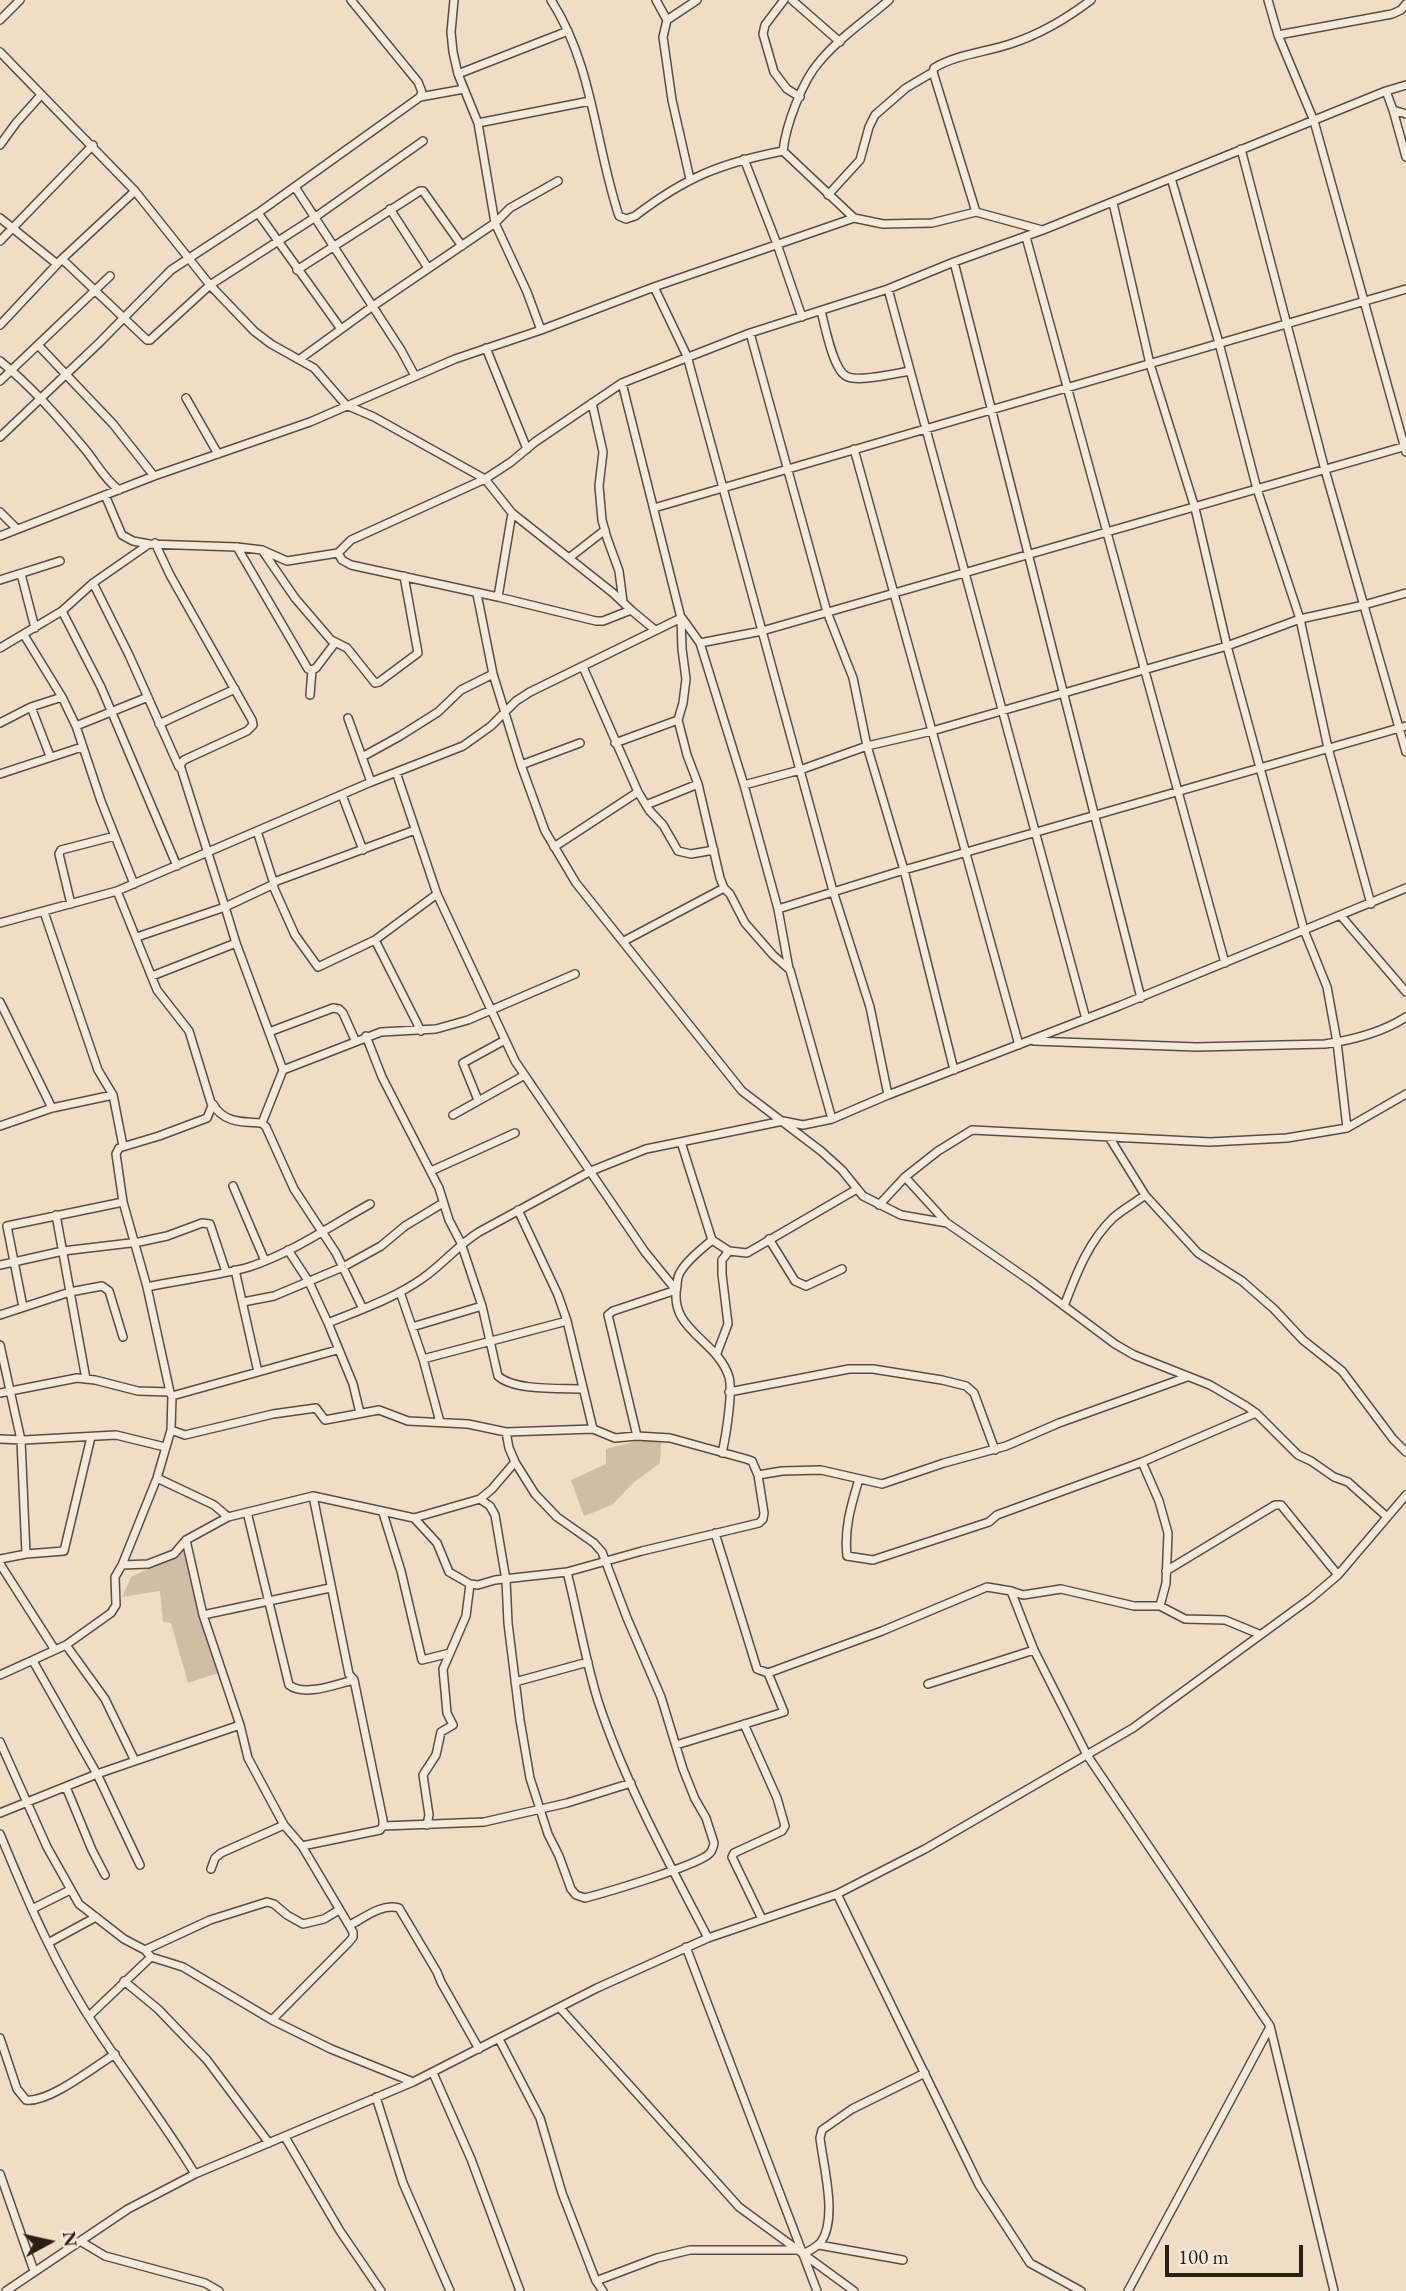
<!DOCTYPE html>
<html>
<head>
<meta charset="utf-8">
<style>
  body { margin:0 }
  #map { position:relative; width:1406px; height:2291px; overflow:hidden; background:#f0ddc5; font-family:"EB Garamond",serif }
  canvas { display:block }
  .north { position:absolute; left:14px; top:2207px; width:70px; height:70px; -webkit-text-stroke:5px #f5e9d9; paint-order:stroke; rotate:82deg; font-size:19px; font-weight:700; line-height:28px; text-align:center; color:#291f15 }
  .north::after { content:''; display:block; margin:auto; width:24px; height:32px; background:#291f15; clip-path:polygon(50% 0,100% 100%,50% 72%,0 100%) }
  .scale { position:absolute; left:1165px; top:2245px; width:138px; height:32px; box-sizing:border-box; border:4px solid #291f15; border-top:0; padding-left:9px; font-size:21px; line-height:24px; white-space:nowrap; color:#291f15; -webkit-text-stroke:5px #f5e9d9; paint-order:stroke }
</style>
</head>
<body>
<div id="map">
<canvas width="1406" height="2291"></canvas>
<div class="north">N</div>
<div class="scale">100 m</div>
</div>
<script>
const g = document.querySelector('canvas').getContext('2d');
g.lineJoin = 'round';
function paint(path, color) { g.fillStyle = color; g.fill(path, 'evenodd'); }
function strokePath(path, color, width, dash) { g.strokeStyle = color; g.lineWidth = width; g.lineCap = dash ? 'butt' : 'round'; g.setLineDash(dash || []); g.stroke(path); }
const green = new Path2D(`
  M645,1439L661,1442L660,1463L633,1483L612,1505L584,1516L571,1480L606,1464V1449Z
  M184,1551L218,1673L188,1683L171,1623L163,1622L160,1591L122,1597L131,1577Z`);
const street = new Path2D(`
  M454,0L451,32L453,52L458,74L478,123L495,223L527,292L541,330
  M551,0C593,65 595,144 619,216L626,219L635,216C686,177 721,163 783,151
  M656,0L667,20L663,37L672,100L690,179
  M784,0L765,25L763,34L774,72L787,89L800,97
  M792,0L840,42
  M1268,0L1278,35L1314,121L1406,452
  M0,20L20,0
  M667,20L697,0
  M1278,35L1392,14L1401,10L1406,4
  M0,52L135,191L210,285L254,331L271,344L314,368L346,405L374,417L485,479L512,513L613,593L631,610
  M458,74L568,31
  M1386,91L1406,85
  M420,97L464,89
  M1393,110L1406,157
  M478,123L590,101
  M0,145L16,123L41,95
  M1241,149L1325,470L1406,752
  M744,159L777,244L802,317
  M1171,178L1219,343L1257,489L1300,619L1328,748L1371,904
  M295,187L401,350L415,376
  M828,195L860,160L869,127L875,115L906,88L933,72
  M1113,203L1150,364L1195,508L1227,646L1304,930L1327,987L1337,1042L1347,1128
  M390,209L428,268
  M976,212L933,72L934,68C957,54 988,52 1013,43C1043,33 1066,19 1091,0
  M258,213L341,329
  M0,218L57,264
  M854,218L783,151C786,125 802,81 820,61C839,38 866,20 889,0
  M1026,237L1225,963
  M0,241L93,145
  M62,259L147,340H150L210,285L314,218L423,141
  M954,262L1141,998
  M297,270L420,191H423L462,246
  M654,287L687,356L833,891L870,1007L888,1095
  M888,289L1086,1019
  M821,311C825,326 833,369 846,376C857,383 897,373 910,371
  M0,325L62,259L135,191
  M750,333L827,612L853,678L867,746L904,870L954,1070
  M38,345L113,424L154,476
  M486,348L527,449
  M300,359L373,306L495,223L510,208L558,181
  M0,361C31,386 58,417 84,448C96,462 104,479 119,490
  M0,381L110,276
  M186,398L218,454
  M592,403L603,452L599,486L602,520L607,538L619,571L623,602
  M0,437L100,342L171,270L258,213L420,97L422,92L418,82L351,0
  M854,449L1019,1045
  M105,495L122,535L133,541L149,544L237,547L262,550L287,561L338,553L342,560L351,565L498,597L596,621H603L631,610L655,630
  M654,508L1406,289
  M0,512L17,529
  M0,536L154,476L310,422L455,359L541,330L654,287L854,218L883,224L932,223L976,212L1042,230
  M237,547L308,669L312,670L316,668L335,643
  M262,550L295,598L331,640L347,648L375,683L379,682L418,653L404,576
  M338,553L351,540L485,479L511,462L535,442L622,383
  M569,558L605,530
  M21,574L35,628
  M0,580L60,561
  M93,583L129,655L179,767
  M477,594L493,674L521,765L545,831L576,883L742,1091L821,1151L842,1170L863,1196L901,1215L947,1223L1032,1282L1115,1344L1134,1355L1210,1385L1246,1406L1256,1413L1298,1455L1311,1461L1334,1477L1348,1482L1386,1516
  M498,597L512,513
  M62,611L101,687L177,866
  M681,618L682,649L686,679L683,703L678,720L687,755L698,784L720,878L724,888L730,894L745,923L773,955L790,970L832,1119
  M682,618L700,643L744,785L778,909L789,969
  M24,635L62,697L76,726L101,801L134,884
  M700,643L762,631L1406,446
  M0,648L62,611L93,583L149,544
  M583,667L638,792L649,810L663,825L678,851L691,854L714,850
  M310,695L312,670
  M31,707L50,756
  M348,718L362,757
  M0,723L31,707L62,697
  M159,724L235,689
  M76,726L148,697
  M615,743L678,720
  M521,765L580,743
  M396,772L437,894L515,1061L645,1252L676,1290L613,1311L608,1315L637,1436
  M0,774L82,747
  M371,782L362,757L400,736L438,712L461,690L493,674
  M744,785L800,770L867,746L932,731L1227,646L1300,619L1364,605L1406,593
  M342,795L363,850
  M646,805L698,784
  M257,831L274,884L225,907L236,943L283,1070L381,1032L436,1029L468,1020L575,974
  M554,847L638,792
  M274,882L415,830
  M273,886L295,935L318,967L375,940L437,894
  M71,904L59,854L61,850L115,836
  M778,909L904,870L1406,726
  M44,912L98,1070L113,1095L123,1146
  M1341,916L1406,992
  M0,923L117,891L371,782L463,746L491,726L516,701L530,692L681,618L622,383L750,333L888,289L954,262L1043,230L1386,91L1393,110L1406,114
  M137,937L225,907L180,765L184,760L247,731L253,725L252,720L170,575L155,543
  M375,940L421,1031
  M624,941L724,888
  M152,976L236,943
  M0,1002L52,1108
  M269,1032L333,1008L339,1009L343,1013L355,1040
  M366,1036L382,1077L439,1188L449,1220L461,1243L482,1306L498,1376C514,1391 561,1388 583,1389
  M1034,1041L1196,1047L1325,1044C1352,1040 1383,1032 1406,1017
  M478,1100L463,1063L505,1040
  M213,1104C223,1123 243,1122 262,1123L266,1127L294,1189L336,1253L363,1309
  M453,1115L523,1076
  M262,1123L283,1070
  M0,1126L52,1108L113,1095
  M1109,1137L1145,1195L1198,1253L1242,1281L1274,1309L1303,1340L1342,1371L1393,1439L1406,1452
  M681,1142L712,1240L729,1251L747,1253L857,1189
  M431,1171L515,1133
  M233,1186L265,1261
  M123,1202L147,1287L170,1392
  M879,1205L905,1177
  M518,1210L558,1295L567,1321L593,1429
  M56,1215L86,1379
  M946,1222L905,1177L938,1151L972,1130L1210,1142L1287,1138L1347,1128L1406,1094
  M769,1239L795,1281L806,1286L842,1269
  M712,1240C702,1249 688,1259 681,1271C678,1275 677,1282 677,1286C668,1330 717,1339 729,1377C733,1392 726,1436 722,1453
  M288,1250L309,1282L328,1323L353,1384L360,1413
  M0,1265L63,1251L139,1242L167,1236L202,1223L210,1224L226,1272
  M235,1270L258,1372
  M147,1287C180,1280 217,1276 249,1267C292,1253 330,1226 370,1204
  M400,1292L423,1359L440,1422
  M243,1302L274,1296L343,1267L381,1246L405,1226L443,1203
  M1064,1306C1076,1275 1088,1242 1113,1218C1123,1209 1135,1203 1145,1195
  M23,1307L7,1226L123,1202L116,1154L119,1148L159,1136L207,1118L212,1106L189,1031L157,990L117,891
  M0,1315L70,1292L102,1286L109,1291L123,1337
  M328,1323C360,1310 395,1298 423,1278C443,1264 458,1245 479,1232L591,1171L646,1149L783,1121L803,1125L832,1119L888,1095L1119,1006L1406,888
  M412,1327L482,1306
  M0,1345L21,1440L26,1554L0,1559
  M717,1353L728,1324L722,1274V1260L729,1251
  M423,1359L567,1321
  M729,1392L849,1369H873L942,1380L966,1386L974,1393L995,1450
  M0,1393L77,1378L95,1380L138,1391L170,1392L171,1395
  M172,1396L337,1350
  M171,1430L185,1435L273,1414L316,1408L325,1420L379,1410L408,1421L468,1424L506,1432L593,1429L615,1438L637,1436L670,1438L746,1459L752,1461L758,1475L782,1471L821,1470L882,1484L944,1463L1006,1446L1059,1423L1187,1377
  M0,1439L24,1440L116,1435L165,1447
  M1142,1462L1159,1501L1168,1533L1166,1583L1160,1606
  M157,1478L214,1505L228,1517L313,1496L414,1518L437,1543L449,1572L470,1584L478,1585L495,1580L567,1572L642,1551L759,1523L763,1519L764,1513L758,1475
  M859,1479C851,1506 844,1528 847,1556L873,1560L989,1522L997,1515L1142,1462L1256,1413
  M480,1499L490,1506L495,1515L506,1580L508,1623L520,1720L530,1778L548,1834L559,1856L571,1889L576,1895L585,1898C604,1893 700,1865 710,1853C711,1853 714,1845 714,1843L706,1818L695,1799L683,1769L661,1697L627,1618L602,1552L594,1543L557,1517L535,1494L515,1462L509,1448L506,1432
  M247,1512L289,1685C305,1697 336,1684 354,1680
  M383,1513L401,1571L422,1660L450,1653
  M414,1518L480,1499L492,1489L515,1462
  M715,1533L757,1669L768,1673
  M186,1540L203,1615L240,1725L248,1758L284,1825L302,1846L353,1932V1937L349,1942L272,2020
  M26,1554L64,1551L91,1437
  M0,1564L55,1650
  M122,1565L148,1564L174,1554L186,1540L228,1517
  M1166,1571L1275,1505H1281L1338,1575
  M567,1572C578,1615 585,1659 598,1701C625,1783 668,1861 708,1938
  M1011,1591L1034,1650L1087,1755L1270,2026L1334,2291
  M203,1615L330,1588
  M66,1645L105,1699L135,1761
  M33,1661L97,1774L140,1865
  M0,1675L66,1645L111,1613L116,1605L115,1577L122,1565L157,1478L171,1430L172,1396
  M515,1682L588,1662
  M928,1684L1034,1650
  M744,1724L777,1798L785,1826L782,1831L734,1853L732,1857L762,1919
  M0,1742L47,1847L79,1904L124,1939L145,1950L151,1957L183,1967L272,2020L331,2049L413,2082
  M676,1745L784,1712L768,1673L882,1631L987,1587L1011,1591L1023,1595L1061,1589L1134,1606H1160L1185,1619L1225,1620L1259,1634
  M66,1787L92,1850L105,1875
  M0,1813L97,1774L240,1725
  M427,1825L429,1815L423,1775L436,1755L441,1732L453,1725L447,1713L443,1669L466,1616L470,1584
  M383,1826L484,1822L567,1803L631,1783
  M0,1834C28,1902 57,1970 98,2031C130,2079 165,2124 195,2174
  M302,1846L380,1830L383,1826V1820L354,1680L349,1674L313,1496
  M211,1869L215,1858L221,1853L284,1825
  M837,1894L979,2185L1030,2263L1081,2291
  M32,1909L70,1890
  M350,1925C364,1918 382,1903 399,1908L437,1972L441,1982L479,2049
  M48,1943L96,1917
  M686,1947L817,2291
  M145,1950L210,1920L267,1902L274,1904L287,1915L303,1924L324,1919L339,1910
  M124,1981L158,2009L207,2060L269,2143
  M560,2008L739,2207L854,2291
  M89,2016L151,1957
  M0,2038L17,2089L26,2100C49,2103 94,2067 115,2054
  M499,2039L540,2118L562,2193L596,2281L603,2291
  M433,2073L471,2159L520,2291
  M376,2097L403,2183L450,2291
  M285,2137L340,2231L381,2291
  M0,2174L34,2271
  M80,2241L105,2256L205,2283L219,2291
  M819,2245L903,2260
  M803,2254C809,2251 817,2247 821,2242C838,2218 823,2165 820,2138L822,2130L852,2109L925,2073
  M596,2281L657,2258L690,2250H797
  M6,2291L128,2209L195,2174L413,2082L597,1988L708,1938L837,1894L925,1849L1133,1728L1311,1598L1338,1575L1406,1495
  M1128,2291L1270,2027`);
paint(green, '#cebda7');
strokePath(street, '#5b4e41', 10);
strokePath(street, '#f5e9d9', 7);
</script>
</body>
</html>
